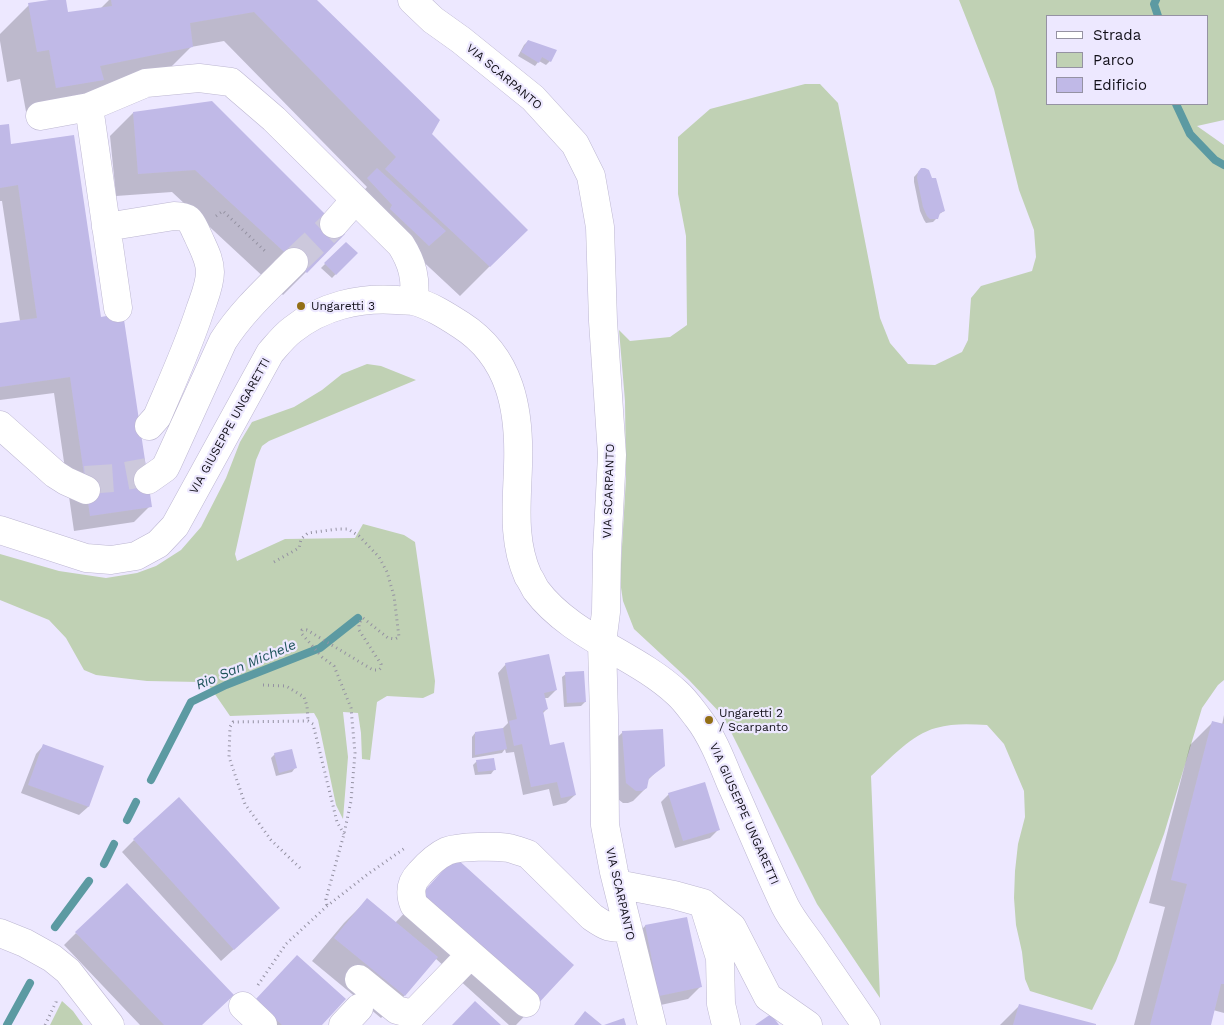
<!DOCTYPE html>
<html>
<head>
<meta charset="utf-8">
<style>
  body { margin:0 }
  #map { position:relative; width:1224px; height:1025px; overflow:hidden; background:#ede8ff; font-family:"Work Sans",sans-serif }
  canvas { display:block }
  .legend { position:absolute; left:1046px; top:15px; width:162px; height:90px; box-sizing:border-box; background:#ede8ff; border:1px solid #9592a3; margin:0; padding:6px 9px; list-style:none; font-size:15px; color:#121019 }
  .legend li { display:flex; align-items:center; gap:10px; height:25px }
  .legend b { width:25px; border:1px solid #9592a3 }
</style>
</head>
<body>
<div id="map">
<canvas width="1224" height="1025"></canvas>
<ul class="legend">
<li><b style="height:6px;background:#fff"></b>Strada</li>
<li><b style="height:14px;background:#c0d1b4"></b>Parco</li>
<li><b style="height:14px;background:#c0b9e7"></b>Edificio</li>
</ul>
</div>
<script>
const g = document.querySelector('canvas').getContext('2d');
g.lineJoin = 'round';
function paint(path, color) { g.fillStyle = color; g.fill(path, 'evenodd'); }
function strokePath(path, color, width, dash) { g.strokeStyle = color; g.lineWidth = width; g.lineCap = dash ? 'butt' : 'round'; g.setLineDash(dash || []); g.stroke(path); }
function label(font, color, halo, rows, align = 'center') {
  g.font = font + ' "Work Sans",sans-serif'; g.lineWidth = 4.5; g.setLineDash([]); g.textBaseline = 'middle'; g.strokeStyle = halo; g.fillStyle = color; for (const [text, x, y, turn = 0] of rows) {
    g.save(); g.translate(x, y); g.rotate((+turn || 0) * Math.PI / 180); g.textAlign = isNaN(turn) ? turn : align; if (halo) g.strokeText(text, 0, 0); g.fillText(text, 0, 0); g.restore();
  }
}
const green = new Path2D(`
  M959,0H1224V120L1197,126L1224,145V680L1218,685L1202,708L1164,834L1116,961L1092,1010L1030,991L1025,979L1022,952L1016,925L1014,898L1015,871L1018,844L1025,817L1024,791L1004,744L987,725C970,724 953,723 936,728C912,734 889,760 871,776L880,998L817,904L723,716L689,680L634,629L623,601L620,581L626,478L625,401L619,330L630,341L670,337L687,325L686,236L678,194V137L710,109L805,84H820L838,103L880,318L890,343L908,364L935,365L962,352L968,340L971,298L981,286L1032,271L1036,257L1034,230L1019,190L994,89ZM1048,16H1208V104H1048Z
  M367,364L381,366L416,380L269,441L262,446L256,460L235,554L237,561L285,539L355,538L363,524L404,535L415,542L435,681L434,693L423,698L387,696L377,702L370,760L362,759L361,733L358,713L343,712L348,757L343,819L336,805L318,720L314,713L230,716L210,687L199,682L147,681L96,675L84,670L66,638L49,620L0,600V554L59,571L106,578L137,573L156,566L181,550L201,527L226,478L240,442L252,422L294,407L322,390L342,374Z
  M62,1001L73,1011L83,1025H50Z`);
const shadow = new Path2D(`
  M57,0H65L67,14L100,9L109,0H315L430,134L526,230L460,296L356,199L367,187L224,41L191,47L161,77L91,91L73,109L27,117L20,79L7,82L0,41V34L29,5Z
  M528,41L550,61L546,65L539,61L535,66L518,56L524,45Z
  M133,113L344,234L283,295L172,192L116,196L110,136Z
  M0,126L100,318L150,506L134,522L74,531L54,393L0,400V324L20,321L2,201H0Z
  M921,169L944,211L938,215L937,218L933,222L926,223L924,220L920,211L914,182V177Z
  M346,243L356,253L332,278L321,268Z
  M506,664L556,690L548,698H544L547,709L542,714L549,746L575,795L566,803L553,806L549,789L523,795L514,752L506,753L505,749L502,753L472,758V737L475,733L502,729L508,723L498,673Z
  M566,674L585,702L581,706L564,707L562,677Z
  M1224,715V1013L1213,1010L1209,1025H1134L1165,907L1149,903L1190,745L1213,722L1222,725Z
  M623,732L663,765L647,781L646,788L633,801L628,803H623L614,796L610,744Z
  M44,745L102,767L88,807L79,815L21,793L36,754Z
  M275,754L295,768L292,772L276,776L271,758Z
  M477,761L494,770L491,774L475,775L473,765Z
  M669,794L718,830L710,838L675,848L661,802Z
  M134,840L266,920L221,961L122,852Z
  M455,859L535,1005L516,1025H509L435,958L404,996L381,1018L312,961L344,923L367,900L395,923Z
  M686,918L700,987L688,999L647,1008L633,939L645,926Z
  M76,933L201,1025H140L64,945Z
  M281,973L320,1025H248Z
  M1019,1006L1093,1025H1000Z`);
const stream = new Path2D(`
  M1156,0L1154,4L1158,16
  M1176,104L1190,134L1215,160L1224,165
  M151,780L191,702L226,685L320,648L358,618
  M127,820L136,802
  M104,864L114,844
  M55,927L89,881
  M7,1025L30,983`);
const building = new Path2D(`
  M49,0H66L68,12L112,6L111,0H317L440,120L432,134L528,230L490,267L385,169L396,157L254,12L190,23L193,47L100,66L104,80L56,88L49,50L37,52L28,3Z
  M528,40L557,50L551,62L542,57L539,63L521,52Z
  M212,101L345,234L307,273L195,170L138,174L133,112Z
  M9,124L11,144L74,135L101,317L123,313L152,507L90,516L70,377L0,387V323L37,318L18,185L0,188V125Z
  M377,168L446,231L429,246L390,209L392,205L367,178Z
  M921,168H925L929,170L932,178H936L945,211L940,213L938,219H930L927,216L923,207L917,178L918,172Z
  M346,242L358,253L336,275L324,263Z
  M549,654L557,690L544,693L548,709L543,711L550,745L564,742L576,795L561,798L557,782L531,787L522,744L514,746L509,721L517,719L505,663Z
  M584,671L586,702L567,703L565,672Z
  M1212,721L1224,724V984H1221L1211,1025H1150L1187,884L1171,880Z
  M503,728L507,749L475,755V732Z
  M663,729L665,766L649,778L647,788L642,791H636L626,783L622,731Z
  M43,744L104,766L89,807L28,785Z
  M292,749L297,768L279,773L274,753Z
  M494,758L496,770L478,772L476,760Z
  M705,782L720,830L683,841L668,793Z
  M179,797L280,908L234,950L133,839Z
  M455,857L574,965L536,1006L418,898Z
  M127,883L234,995L202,1025H164L75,932Z
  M367,898L438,957L405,996L334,938Z
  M687,917L702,987L659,996L645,925Z
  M297,955L346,999L322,1025H282L255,1000Z
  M475,1001L501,1025H452Z
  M1019,1004L1096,1024V1025H1013Z
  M585,1011L602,1025H574Z
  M771,1014L779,1025H755Z
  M624,1018L626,1025H604Z`);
const minorTunnel = new Path2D(`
  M294,262L334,224
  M85,480L115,478L147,472`);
const path = new Path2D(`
  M216,216L223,211L267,253
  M274,562L299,548L301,539L308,533L338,529H348L359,536L379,557L387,572L394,596L399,637L395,639L388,638L363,618L359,623V630L381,664V668L379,670H373L307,630H302L301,633L322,657L334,666L351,708L355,753L351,801L344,834L326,899L327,906
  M263,685L286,686L304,697L307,706L308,721
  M300,868L271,840L245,804L229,757L230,727L233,722L308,721L313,724L337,822L344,834
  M258,985L286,944L327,906L368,874L405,848
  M45,1025L56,1002V998`);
const minor = new Path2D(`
  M412,0L433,20L461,40L533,98L575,144L591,176L600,227L603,321L612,455L607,552L606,612L602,643L604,716L605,825L614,872L652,1025
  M89,107L118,308
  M40,116L89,107L146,83L199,78L231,82L274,119L401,245C413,264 416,279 414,301
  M334,224L355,200
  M106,227L174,216C191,216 191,222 198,236C203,248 210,259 210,272C210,285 204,298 200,310C188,347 172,382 157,417L149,426
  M0,425L55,474L66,481L86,490
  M148,480L165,468L168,462L223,341C242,311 269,287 294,262
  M0,530L86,558L111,560L136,556L158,544L175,526L270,353C277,345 284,336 292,330C322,306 360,297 397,300C402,301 408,300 413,301C430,305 447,316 461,325C511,357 520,410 518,466C517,503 512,540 528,576C531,580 533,585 536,590C571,637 635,654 677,693C685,700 691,709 698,718C712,736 722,762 731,784C749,824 766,866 785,906C792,920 803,933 812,946C830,972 848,999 866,1025
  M617,884L674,895L703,903L732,927L768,997L808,1025
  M703,903L720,958L721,1004L726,1025
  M0,933L25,943L52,958L68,971L110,1025
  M359,979L397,1010L413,1014L470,955
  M526,1003L414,905C409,892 411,882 420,873C428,864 436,856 447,851C460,846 496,846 509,848C516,850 522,852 528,854L592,917C608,928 609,928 628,928
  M243,1006L263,1025
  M343,1025L359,1008`);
const markers = [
  [301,306,5,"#936f16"],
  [709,720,5,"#936f16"]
];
const streetNames = [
  ["VIA SCARPANTO",504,77,40],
  ["VIA GIUSEPPE UNGARETTI",230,426,-61],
  ["VIA SCARPANTO",609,491,-88],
  ["VIA GIUSEPPE UNGARETTI",744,814,66],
  ["VIA SCARPANTO",620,894,77]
];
const poiNames = [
  ["Ungaretti 3",311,306],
  ["Ungaretti 2",719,713],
  ["/ Scarpanto",719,727]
];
const waterNames = [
  ["Rio San Michele",246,665,-23]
];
paint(green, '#c0d1b4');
paint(shadow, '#0003');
strokePath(stream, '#5c9aa2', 8);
paint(building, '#c0b9e7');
strokePath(minorTunnel, '#ccc8dc', 28, [28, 14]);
strokePath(minor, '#bcb6d1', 29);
strokePath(path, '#9491a2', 3, [1, 4]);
strokePath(minor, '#fff', 28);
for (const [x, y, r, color] of markers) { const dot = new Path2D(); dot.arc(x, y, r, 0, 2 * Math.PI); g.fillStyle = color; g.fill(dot); strokePath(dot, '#ede8ff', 2); }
label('12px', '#121019', '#ede8ff', streetNames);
label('12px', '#121019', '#ede8ff', poiNames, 'left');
label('italic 14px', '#1f545b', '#ede8ff', waterNames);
</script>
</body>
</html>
